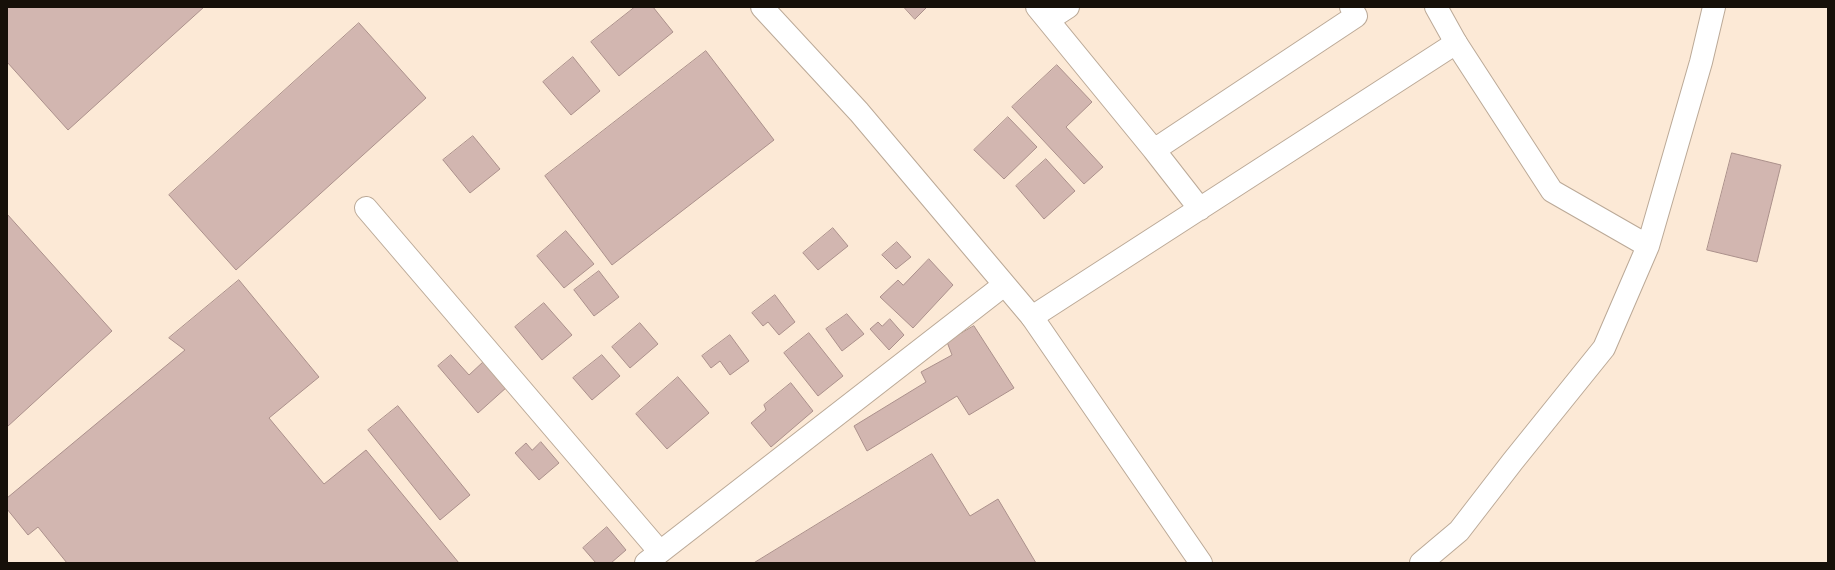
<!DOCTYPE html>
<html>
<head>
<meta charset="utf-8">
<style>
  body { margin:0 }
  #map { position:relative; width:1835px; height:570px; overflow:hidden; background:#fce9d6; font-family:"Titillium Web",sans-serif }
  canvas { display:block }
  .frame { position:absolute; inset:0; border:8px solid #161009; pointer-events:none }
</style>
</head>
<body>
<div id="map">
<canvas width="1835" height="570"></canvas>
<div class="frame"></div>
</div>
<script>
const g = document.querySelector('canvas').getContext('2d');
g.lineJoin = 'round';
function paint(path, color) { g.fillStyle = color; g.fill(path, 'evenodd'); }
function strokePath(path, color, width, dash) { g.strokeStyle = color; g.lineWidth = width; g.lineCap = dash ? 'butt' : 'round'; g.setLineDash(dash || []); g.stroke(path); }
const building = new Path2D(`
  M7,7H204L68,130L7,62Z
  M635,7H653L673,32L619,76L591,42Z
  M904,7H927L915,19Z
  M359,23L426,98L236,270L169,195Z
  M706,51L774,140L612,265L545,176Z
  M573,57L600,91L571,115L543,82Z
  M1057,65L1092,102L1066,127L1103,167L1084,184L1012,107Z
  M1008,117L1037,147L1004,179L974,150Z
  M473,136L500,169L470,193L443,160Z
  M1732,153L1781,165L1757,262L1707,250Z
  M1046,159L1075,191L1044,219L1016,186Z
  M7,214L112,331L7,427Z
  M833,228L848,246L818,270L803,253Z
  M566,231L594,264L564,288L537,256Z
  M897,242L911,257L896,269L882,255Z
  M929,259L953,285L913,328L880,297L898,280L903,285Z
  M599,271L619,297L594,316L574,290Z
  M239,280L319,377L269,418L324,484L366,450L459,563H67L38,527L28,535L7,509V498L185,350L169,338Z
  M775,295L795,322L779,335L768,322L763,326L752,313Z
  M544,303L572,335L542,360L515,327Z
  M847,314L864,334L842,351L826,329Z
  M890,319L904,335L889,350L870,329L878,322L882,326Z
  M640,323L658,344L630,368L612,347Z
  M974,326L1014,388L969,415L957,396L867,451L854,426L926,382L921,372L952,355L947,342Z
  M809,333L843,376L818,396L784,353Z
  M730,335L749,361L730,375L720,361L711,368L702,356Z
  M451,355L469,375L484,361L507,387L478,413L438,366Z
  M602,355L620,376L592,400L573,378Z
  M678,377L709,413L667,449L636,414Z
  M791,383L813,411L771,447L751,423L766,410L764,405Z
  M398,406L470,495L440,520L368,430Z
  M541,442L559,463L539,480L515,453L526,443L532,450Z
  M932,454L970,516L998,499L1036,563H754Z
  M607,527L626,550L611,563H596L583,548Z`);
const street = new Path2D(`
  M1037,7L1154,150L1200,209
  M1048,20L1068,7
  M1154,150L1356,16L1351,7
  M366,208L660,552
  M1032,317L1456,43
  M646,563L1004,285`);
const secondary = new Path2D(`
  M762,7L859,112L1032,317L1201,563
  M1436,7L1456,43L1552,191L1648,246
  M1421,563L1459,531L1513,461L1604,348L1648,246L1701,62L1714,7`);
paint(building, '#d2b6b0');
strokePath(building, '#ab908b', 1);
strokePath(street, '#bba997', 24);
strokePath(secondary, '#bba997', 24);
strokePath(street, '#fff', 22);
strokePath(secondary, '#fff', 22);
</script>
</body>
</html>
